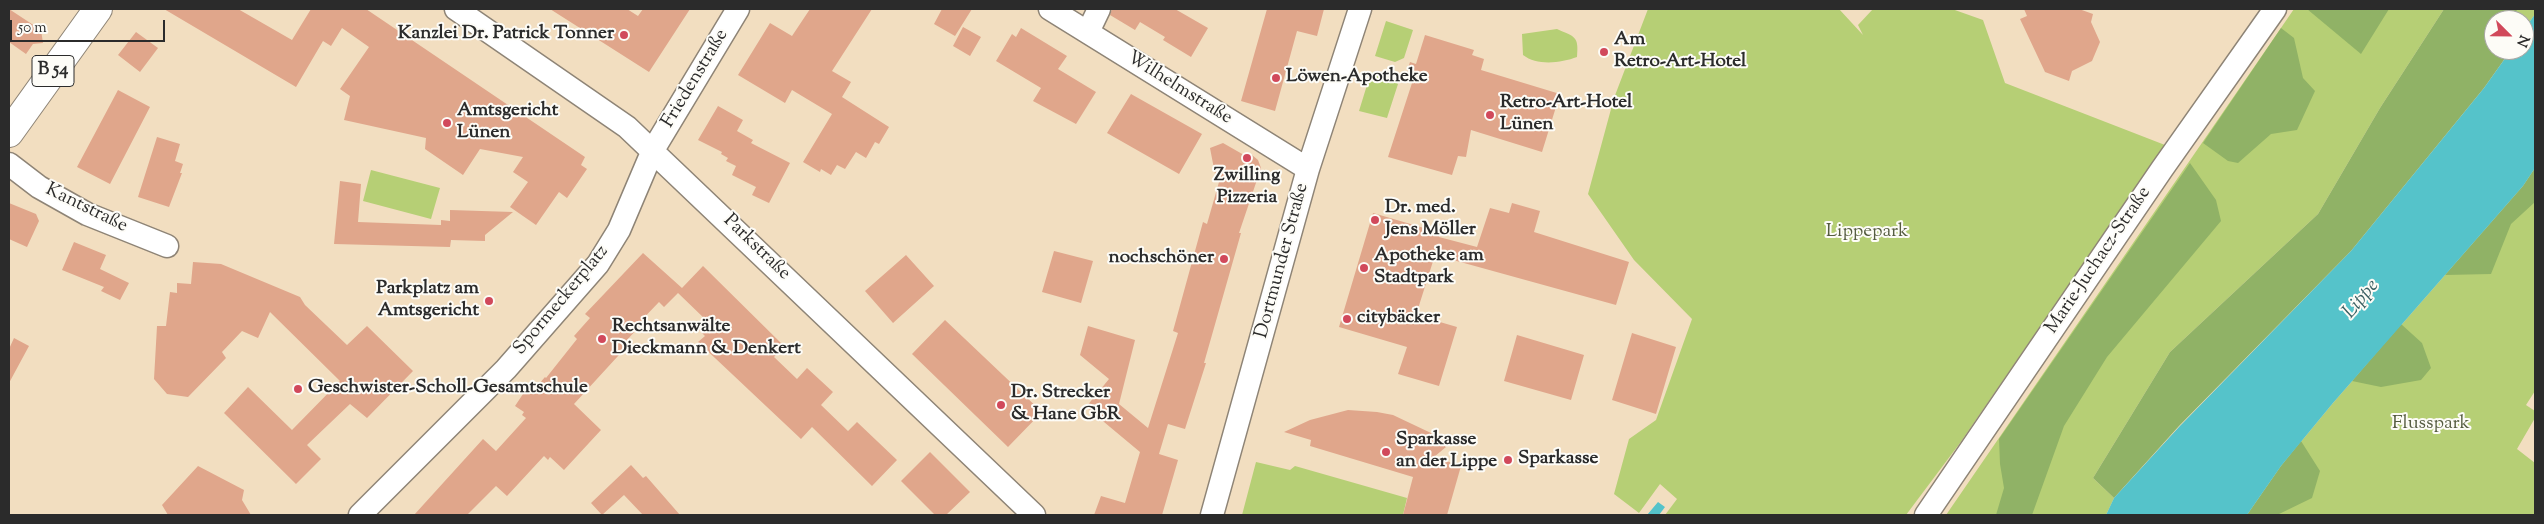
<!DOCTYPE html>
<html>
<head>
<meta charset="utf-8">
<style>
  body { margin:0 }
  #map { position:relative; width:2544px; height:524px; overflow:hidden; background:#f2dec0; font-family:"Sorts Mill Goudy",serif }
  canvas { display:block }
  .frame { position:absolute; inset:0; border:10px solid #2b2b2b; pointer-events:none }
  .north { position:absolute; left:2484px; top:10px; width:50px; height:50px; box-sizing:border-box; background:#fdfcf7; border:1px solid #a9a8a5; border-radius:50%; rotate:113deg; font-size:14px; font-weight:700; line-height:20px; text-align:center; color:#2b2b2b }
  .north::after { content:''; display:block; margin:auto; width:18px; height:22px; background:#d1495b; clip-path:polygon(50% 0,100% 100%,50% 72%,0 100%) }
  .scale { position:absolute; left:10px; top:20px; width:155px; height:22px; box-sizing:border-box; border:2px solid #2b2b2b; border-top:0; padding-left:6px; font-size:15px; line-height:18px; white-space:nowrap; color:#2b2b2b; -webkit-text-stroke:4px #fdfcf7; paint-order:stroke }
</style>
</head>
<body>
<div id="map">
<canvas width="2544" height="524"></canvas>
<div class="frame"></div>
<div class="north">N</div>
<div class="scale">50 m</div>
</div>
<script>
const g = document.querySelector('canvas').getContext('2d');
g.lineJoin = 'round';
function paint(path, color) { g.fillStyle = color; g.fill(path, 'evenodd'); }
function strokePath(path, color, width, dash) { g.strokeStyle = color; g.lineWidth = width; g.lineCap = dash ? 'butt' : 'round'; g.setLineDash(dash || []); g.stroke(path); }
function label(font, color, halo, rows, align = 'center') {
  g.font = font + ' "Sorts Mill Goudy",serif'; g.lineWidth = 4; g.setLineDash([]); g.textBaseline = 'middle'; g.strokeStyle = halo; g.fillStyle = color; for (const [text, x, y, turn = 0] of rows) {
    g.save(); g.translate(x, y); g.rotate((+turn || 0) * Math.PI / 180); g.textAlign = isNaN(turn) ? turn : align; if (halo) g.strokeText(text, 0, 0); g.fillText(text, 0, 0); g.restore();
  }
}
const green = new Path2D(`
  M1648,9H1839L1863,35L1858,25L1873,9H1952L1983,20L2005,83L2165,145L1960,443L1906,515H1665L1677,499L1660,484L1639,513L1614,494L1629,439L1656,420L1692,319L1634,260L1588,194L1614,98Z
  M2294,9H2444L2380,108L2318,214L2170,352L2093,478L2114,498L2106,515H1946Z
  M2517,9H2535V14L2524,30V20H2516Z
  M1386,21L1413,30L1404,58L1395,62L1375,56Z
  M1557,29C1575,37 1579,36 1577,57C1561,63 1537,66 1523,55L1522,34Z
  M1371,72L1392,78L1398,84L1387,118L1359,111Z
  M2535,168V391L2526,405L2535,411V418L2517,449L2535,463V515H2247L2281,466L2333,403L2523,186Z
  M371,170L440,188L431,219L363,201Z
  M1256,462L1290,470L1295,466L1407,498L1403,515H1242Z`);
const forest = new Path2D(`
  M2307,9H2389L2361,54Z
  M2444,9H2517L2516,20H2494V50H2511L2484,88L2351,251L2179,426L2114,498L2093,478L2170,352L2318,214L2380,108Z
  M2281,28L2294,38L2303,78L2315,91L2297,130L2271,134L2238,163L2228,161L2203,143Z
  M2190,163L2216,200L2221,221L2107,357L2064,426L2032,515H1996L2004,488L2000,464L1999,439Z
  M2535,168V202L2511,224L2491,274L2445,275L2523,186Z
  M2401,324L2422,343L2431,368L2421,380L2381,387L2352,381Z
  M2301,441L2320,471L2312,498L2277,515H2247L2281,466Z`);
const water = new Path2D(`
  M2535,14V168L2523,186L2333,403L2281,466L2247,515H2106L2114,498L2179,427L2351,251L2484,88L2511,50H2524V30Z
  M1658,502L1665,507L1659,515H1647Z`);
const building = new Path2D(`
  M9,9L41,30L43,43L33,44L26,54L9,42Z
  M164,9H238L292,40L311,9H366L585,157L581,165L587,169L567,198L559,192L536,225L510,207L528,182L513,172L523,157L480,149L463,175L425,149L426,138L344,120L350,96L340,89L369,47L342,28L331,46L323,41L296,87Z
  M550,9H627L638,16L643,9H690L649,72Z
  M810,9H872L832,71L851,82L842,97L889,127L879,144L875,142L866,158L856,152L845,169L837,165L831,175L821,169L820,172L803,162L832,114L792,90L785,103L738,75L770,23L792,36Z
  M942,9H972L955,36L934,24Z
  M1112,9H1175L1208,28L1191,57L1163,40L1165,37L1140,22L1135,30L1110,15Z
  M1267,9H1324L1317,36L1297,31L1275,111L1241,101Z
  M2024,9H2079L2093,14L2091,22L2100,42L2092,61L2072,71L2069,81L2045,72L2020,19L2027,16Z
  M963,27L981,37L970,56L953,46Z
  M1021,28L1067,56L1058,69L1096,92L1076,124L1033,101L1041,88L996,61L1012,34L1016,37Z
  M136,32L158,48L140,72L118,55Z
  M1425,35L1474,50L1472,55L1484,59L1481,70L1560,94L1542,152L1471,130L1466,157L1458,156L1452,175L1388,157L1412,83L1404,81L1410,62L1416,64Z
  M118,90L150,107L110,184L77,167Z
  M1131,94L1202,134L1179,174L1107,133Z
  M718,106L743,120L737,131L753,140L751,143L790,163L769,203L752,195L756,187L732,175L736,166L726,161L728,158L721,154L722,152L698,140Z
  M157,137L180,144L175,161L183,164L180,173H182L169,207L138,197Z
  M1223,143L1244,155H1252L1258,160L1261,168L1239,233H1241L1204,363H1206L1185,429L1168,424L1159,454L1178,460L1162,515H1094L1101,496L1125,503L1140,452L1086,407L1109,379L1080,355L1088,326L1135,340L1119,404L1148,428L1178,333L1173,331L1203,222L1207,224L1221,175L1215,174L1210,148Z
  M340,181L361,184L358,222L441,225V220L450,221V210L513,212L485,235V241L451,240L450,247L334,244Z
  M9,203L36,214L39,221L27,247L9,239Z
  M1512,203L1540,211L1534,232L1629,262L1616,305L1435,255L1416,315L1457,327L1439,386L1398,374L1407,347L1339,327L1373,213L1441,233L1439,237L1477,247L1490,208L1509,213Z
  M74,242L106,255L100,269L129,283L120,300L101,291L104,287L62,270Z
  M1054,251L1093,261L1081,303L1042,292Z
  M643,253L682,288L703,266L784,346L774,357L797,379L807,368L833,392L821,405L848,431L857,422L897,460L872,486L812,427L801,439L698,342L705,336L698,329L706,320L678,293L664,307L659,302L637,325L639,327L626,341L629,344L574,404L601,430L564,470L550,457L548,460L544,456L507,496L496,486L467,515H414L483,439L496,451L526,418L522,415L524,412L515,406L527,388L532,392L545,377L546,378L577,339L574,336L590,318L585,314Z
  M906,255L934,286L893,323L865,291Z
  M193,262L221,264L300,297L305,305L347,345L367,326L413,371L367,418L350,404L307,445L321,459L296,484L224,413L248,387L292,430L340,381L270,312L258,338L242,331L222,352L226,358L188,397L167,394L154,379L157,326H166L170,292L177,293V283L191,284Z
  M945,320L1042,412L1008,447L912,354Z
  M1632,333L1676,347L1656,414L1612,400Z
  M1517,335L1584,355L1571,400L1504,381Z
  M14,338L29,346L9,383V349Z
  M1348,410L1377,412L1393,415L1431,433L1446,447L1434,457L1461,466L1447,515H1403L1413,477L1310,446L1311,440L1284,432L1310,420Z
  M930,452L970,492L946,515H935L901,481Z
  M631,465L643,478L646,476L680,515H643L624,495L602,515L591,503Z
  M198,466L244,490L242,500L251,515H168L162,505Z`);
const street = new Path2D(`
  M456,9L627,127L1034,515
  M1050,9L1308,169
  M1088,32L1099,9
  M9,164L39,187L87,214L167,246
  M360,515L506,369L598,264L619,230L653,150L738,9
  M1212,515L1308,169L1360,9
  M1926,515L2162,169L2275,9`);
const primary = new Path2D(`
  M9,133L98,9`);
const markers = [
  [624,35,5,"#d1495b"],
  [1604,52,5,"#d1495b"],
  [1276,78,5,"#d1495b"],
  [1490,115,5,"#d1495b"],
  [447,123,5,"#d1495b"],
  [1247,158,5,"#d1495b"],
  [1375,220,5,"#d1495b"],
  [1224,259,5,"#d1495b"],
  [1364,268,5,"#d1495b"],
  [489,301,5,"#d1495b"],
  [1347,319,5,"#d1495b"],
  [602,339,5,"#d1495b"],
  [298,389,5,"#d1495b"],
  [1001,405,5,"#d1495b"],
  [1386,452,5,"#d1495b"],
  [1508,460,5,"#d1495b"]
];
const shields = [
  [53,71,42]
];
const shieldNames = [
  ["B 54",53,71]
];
const poiNames = [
  ["Kanzlei Dr. Patrick Tonner",614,35,"right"],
  ["Am",1614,41],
  ["Retro-Art-Hotel",1614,63],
  ["Löwen-Apotheke",1286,78],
  ["Retro-Art-Hotel",1500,104],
  ["Lünen",1500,126],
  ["Amtsgericht",457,112],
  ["Lünen",457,134],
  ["Zwilling",1247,177,"center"],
  ["Pizzeria",1247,199,"center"],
  ["Dr. med.",1385,209],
  ["Jens Möller",1385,231],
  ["Apotheke am",1374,257],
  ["Stadtpark",1374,279],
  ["nochschöner",1214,259,"right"],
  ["Parkplatz am",479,290,"right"],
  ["Amtsgericht",479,312,"right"],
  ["citybäcker",1357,319],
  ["Rechtsanwälte",612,328],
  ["Dieckmann & Denkert",612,350],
  ["Geschwister-Scholl-Gesamtschule",308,389],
  ["Dr. Strecker",1011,394],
  ["& Hane GbR",1011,416],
  ["Sparkasse",1396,441],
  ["an der Lippe",1396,463],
  ["Sparkasse",1518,460]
];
const streetNames = [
  ["Friedenstraße",696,79,-59],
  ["Wilhelmstraße",1179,89,32],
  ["Kantstraße",86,209,26],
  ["Parkstraße",756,248,44],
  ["Dortmunder Straße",1283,261,-75],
  ["Marie-Juchacz-Straße",2099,261,-56],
  ["Spormeckerplatz",562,301,-50]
];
const parkNames = [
  ["Lippepark",1867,233],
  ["Flusspark",2431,425]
];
const waterNames = [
  ["Lippe",2362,300,-50]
];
paint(green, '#b6cf75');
paint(forest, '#90b266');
paint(water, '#55c3ca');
paint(building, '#e0a68b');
strokePath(street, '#8e8476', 25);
strokePath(primary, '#8e8476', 30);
strokePath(street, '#fff', 22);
strokePath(primary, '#fff', 28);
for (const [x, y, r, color] of markers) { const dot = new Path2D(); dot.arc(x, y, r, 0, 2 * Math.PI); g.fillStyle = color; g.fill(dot); strokePath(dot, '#fdfcf7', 2); }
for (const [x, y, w] of shields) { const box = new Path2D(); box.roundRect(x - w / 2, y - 15.5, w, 31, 4); g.fillStyle = '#fdfcf7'; g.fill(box); strokePath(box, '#2b2b2b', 1); }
label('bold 18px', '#2b2b2b', null, shieldNames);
label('bold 19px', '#2b2b2b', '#fdfcf7', poiNames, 'left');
label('19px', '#2b2b2b', '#fdfcf7', streetNames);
label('19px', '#555c41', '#fdfcf7', parkNames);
label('italic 20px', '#3a6063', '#fdfcf7', waterNames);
</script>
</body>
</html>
